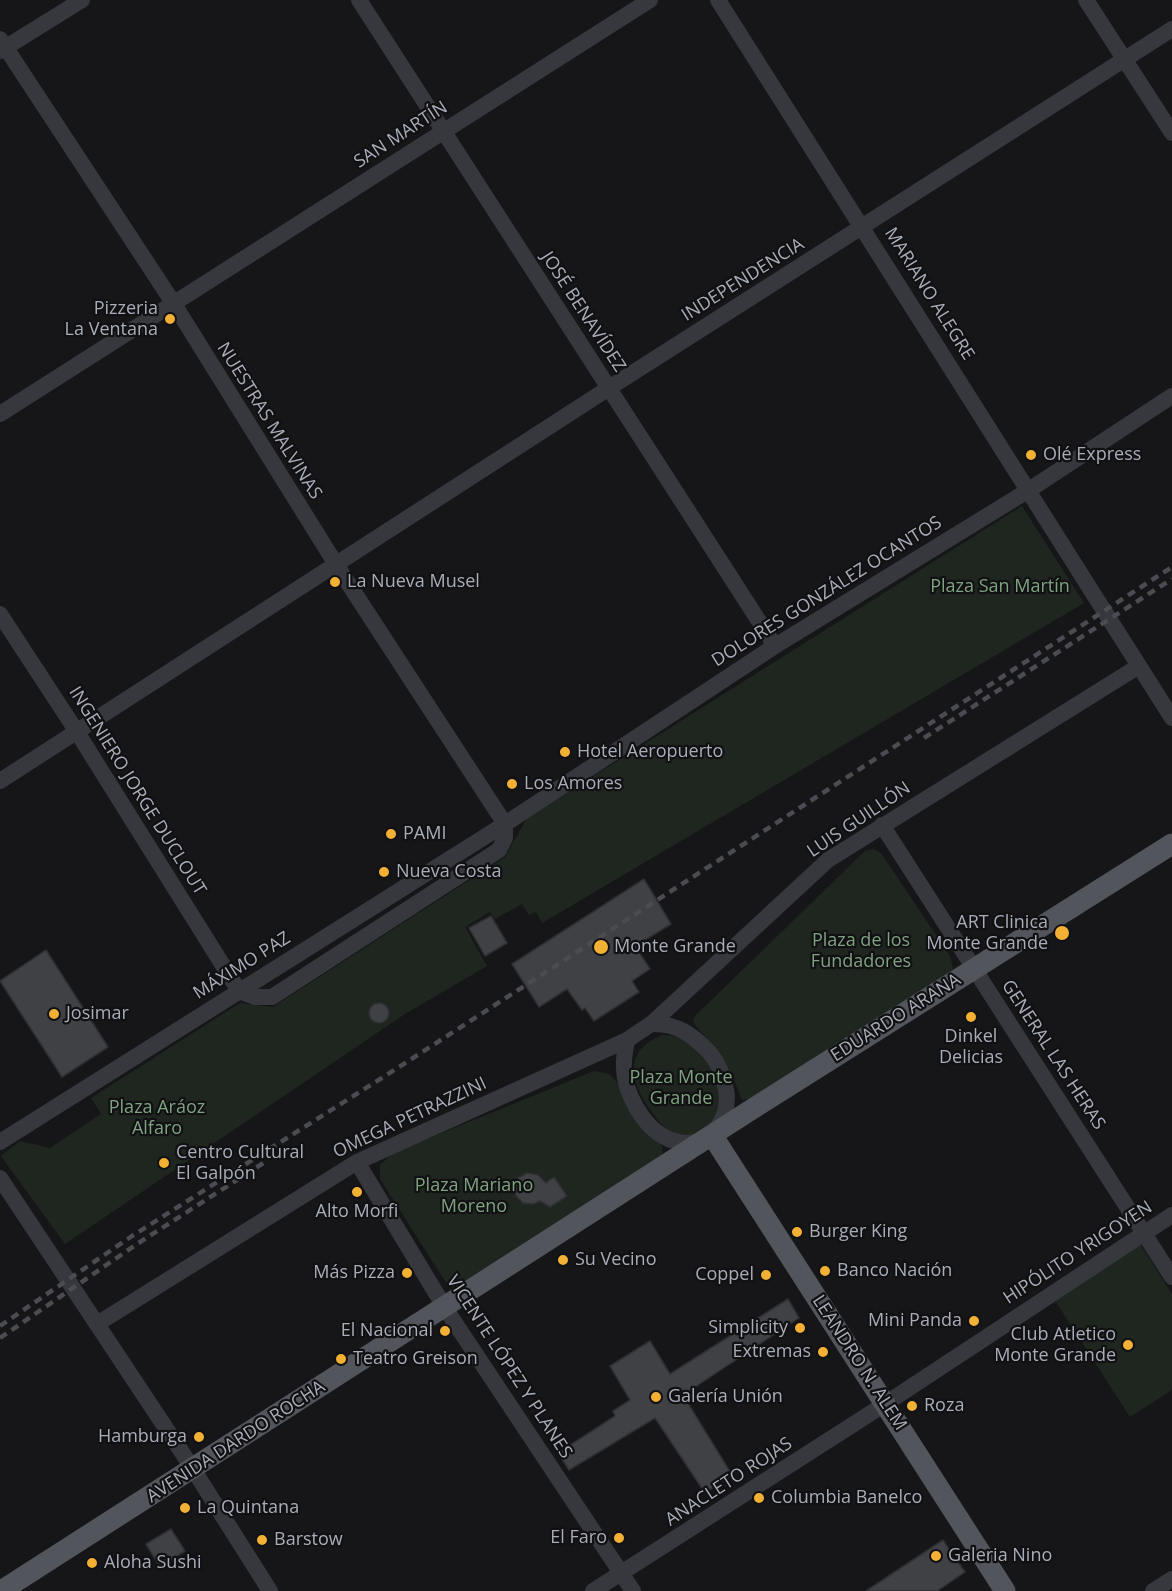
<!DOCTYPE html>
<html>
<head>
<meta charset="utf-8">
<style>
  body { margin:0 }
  canvas { display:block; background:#161618 }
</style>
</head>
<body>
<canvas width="1172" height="1591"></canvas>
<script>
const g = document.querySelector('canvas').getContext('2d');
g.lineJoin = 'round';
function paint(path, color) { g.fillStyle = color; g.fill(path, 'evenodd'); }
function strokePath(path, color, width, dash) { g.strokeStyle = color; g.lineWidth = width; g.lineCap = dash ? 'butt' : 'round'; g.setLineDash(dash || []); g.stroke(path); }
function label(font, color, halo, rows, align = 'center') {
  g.font = font + ' "Open Sans",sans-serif'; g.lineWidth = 4.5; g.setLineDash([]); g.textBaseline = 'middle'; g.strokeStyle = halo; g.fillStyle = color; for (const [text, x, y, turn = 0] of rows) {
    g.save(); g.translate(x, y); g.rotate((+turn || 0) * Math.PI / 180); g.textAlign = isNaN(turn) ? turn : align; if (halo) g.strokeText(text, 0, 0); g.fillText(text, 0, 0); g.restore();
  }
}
const green = new Path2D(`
  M1022,506L1084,603L542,923L536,912L529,915L522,904L495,919L490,912L465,927L487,966L405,1014L65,1244L1,1156L20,1141L50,1148L101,1114L91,1098L240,1003L273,1007L505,857L527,818Z
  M873,849L881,853L950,956L953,968L948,979L749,1099L742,1100L732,1075L716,1048L695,1025L693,1020L696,1015L865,851Z
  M663,1035C689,1035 713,1060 719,1084C722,1094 719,1107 719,1117L698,1135C691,1135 681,1136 674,1133C664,1129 658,1120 651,1111C630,1081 623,1050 663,1035Z
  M594,1071L609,1074L619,1084L647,1131L662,1146L663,1153L661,1159L465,1285L452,1287L445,1281L380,1179V1165L393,1153Z
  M1140,1244L1172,1294V1390L1130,1417L1054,1299Z`);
const building = new Path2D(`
  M644,879L671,924L635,946L650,969L632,981L639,992L594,1021L585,1008L582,1010L567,989L539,1007L512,964Z
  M491,916L507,943L485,956L469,928Z
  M46,950L108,1047L62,1077L0,981Z
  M369 1013a10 10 0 1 1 20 0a10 10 0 1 1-20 0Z
  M527,1173L538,1175L546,1183L554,1177L567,1196L550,1207L540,1201L533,1204L523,1203L516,1196L514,1186L518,1178Z
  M788,1299L799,1318L683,1395L732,1475L705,1493L655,1418L569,1470L558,1453L615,1416L613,1411L630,1400L610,1366L650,1341L670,1374Z
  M171,1529L185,1551L160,1567L146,1544Z
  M943,1540L965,1572L937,1591H866Z`);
const minor = new Path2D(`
  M359,0L775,646
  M718,0C871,238 1020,479 1172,718
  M1086,0L1172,133
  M0,39L174,304L337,566L505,824
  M0,51L82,0
  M0,414L650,0
  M0,614L77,732L239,991
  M0,781L609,388L1172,29
  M882,825L1172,1277
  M239,991L255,997H272L499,850L505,838V824
  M627,1040C626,1047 624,1055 624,1062C622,1091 644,1130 671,1140C705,1152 732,1122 726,1090C724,1077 718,1063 710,1053C693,1035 677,1023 651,1024
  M0,1142L505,824L775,646L1029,490L1172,396
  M357,1162L445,1308L633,1591
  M0,1178L193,1469L270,1591
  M97,1324L357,1162L627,1040L651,1024L828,860L1139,666
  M593,1591L885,1404L1172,1215
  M1153,1591L1172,1579`);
const major = new Path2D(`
  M712,1135L1005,1591
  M1,1591L757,1106L1172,844`);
const rail = new Path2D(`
  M924,738L1172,579
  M0,1326L132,1236L396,1069L1172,567
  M0,1338L137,1244L265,1162`);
const markers = [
  [170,319,6,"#f2b134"],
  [1031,455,6,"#f2b134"],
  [335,582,6,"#f2b134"],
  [565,752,6,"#f2b134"],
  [512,784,6,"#f2b134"],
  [391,834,6,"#f2b134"],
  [384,872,6,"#f2b134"],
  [1062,933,8,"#f2b134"],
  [601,947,8,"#f2b134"],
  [54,1014,6,"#f2b134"],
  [971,1017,6,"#f2b134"],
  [164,1163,6,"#f2b134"],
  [357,1192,6,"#f2b134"],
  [797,1232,6,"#f2b134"],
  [563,1260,6,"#f2b134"],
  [825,1271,6,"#f2b134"],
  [407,1273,6,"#f2b134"],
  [766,1275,6,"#f2b134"],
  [974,1321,6,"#f2b134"],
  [800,1328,6,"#f2b134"],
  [445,1331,6,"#f2b134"],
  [1128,1345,6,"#f2b134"],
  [823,1352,6,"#f2b134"],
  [341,1359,6,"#f2b134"],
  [656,1397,6,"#f2b134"],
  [912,1406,6,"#f2b134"],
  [199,1437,6,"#f2b134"],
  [759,1498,6,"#f2b134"],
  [185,1508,6,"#f2b134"],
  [619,1538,6,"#f2b134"],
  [262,1540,6,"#f2b134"],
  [936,1556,6,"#f2b134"],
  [92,1563,6,"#f2b134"]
];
const streetNames = [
  ["SAN MARTÍN",401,135,-33],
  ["INDEPENDENCIA",743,280,-32],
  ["MARIANO ALEGRE",929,294,58],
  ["JOSÉ BENAVÍDEZ",583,312,57],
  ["NUESTRAS MALVINAS",269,421,58],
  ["DOLORES GONZÁLEZ OCANTOS",827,592,-32],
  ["INGENIERO JORGE DUCLOUT",137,791,58],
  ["LUIS GUILLÓN",859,820,-34],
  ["MÁXIMO PAZ",242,966,-32],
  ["EDUARDO ARANA",896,1018,-32],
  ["GENERAL LAS HERAS",1053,1055,57],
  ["OMEGA PETRAZZINI",410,1118,-25],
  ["HIPÓLITO YRIGOYEN",1078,1253,-33],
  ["LEANDRO N. ALEM",859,1363,57],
  ["VICENTE LÓPEZ Y PLANES",509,1367,57],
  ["AVENIDA DARDO ROCHA",236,1442,-33],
  ["ANACLETO ROJAS",729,1482,-33]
];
const poiNames = [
  ["Pizzeria",158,309,"right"],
  ["La Ventana",158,330,"right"],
  ["Olé Express",1043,455],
  ["La Nueva Musel",347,582],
  ["Hotel Aeropuerto",577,752],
  ["Los Amores",524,784],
  ["PAMI",403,834],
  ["Nueva Costa",396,872],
  ["ART Clinica",1048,923,"right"],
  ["Monte Grande",1048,944,"right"],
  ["Monte Grande",614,947],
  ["Josimar",66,1014],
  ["Dinkel",971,1037,"center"],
  ["Delicias",971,1058,"center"],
  ["Centro Cultural",176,1153],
  ["El Galpón",176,1174],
  ["Alto Morfi",357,1212,"center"],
  ["Burger King",809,1232],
  ["Su Vecino",575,1260],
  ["Banco Nación",837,1271],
  ["Más Pizza",395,1273,"right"],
  ["Coppel",754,1275,"right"],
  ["Mini Panda",962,1321,"right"],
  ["Simplicity",788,1328,"right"],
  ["El Nacional",433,1331,"right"],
  ["Club Atletico",1116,1335,"right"],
  ["Monte Grande",1116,1356,"right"],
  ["Extremas",811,1352,"right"],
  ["Teatro Greison",353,1359],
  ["Galería Unión",668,1397],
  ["Roza",924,1406],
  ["Hamburga",187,1437,"right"],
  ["Columbia Banelco",771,1498],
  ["La Quintana",197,1508],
  ["El Faro",607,1538,"right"],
  ["Barstow",274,1540],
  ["Galeria Nino",948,1556],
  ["Aloha Sushi",104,1563]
];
const parkNames = [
  ["Plaza San Martín",1000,587],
  ["Plaza de los",861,941],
  ["Fundadores",861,962],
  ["Plaza Monte",681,1078],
  ["Grande",681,1099],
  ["Plaza Aráoz",157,1108],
  ["Alfaro",157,1129],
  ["Plaza Mariano",474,1186],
  ["Moreno",474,1207]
];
paint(green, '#1e261f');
paint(building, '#404145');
strokePath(building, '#303034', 1.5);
strokePath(minor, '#37383d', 16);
strokePath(major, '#53555c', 21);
strokePath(rail, '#4a4c52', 4.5, [8, 6]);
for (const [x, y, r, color] of markers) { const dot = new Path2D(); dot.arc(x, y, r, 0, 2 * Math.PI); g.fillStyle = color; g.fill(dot); strokePath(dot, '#111113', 2); }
label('18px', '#a8adb8', '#111113', streetNames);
label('18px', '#a8adb8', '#111113', poiNames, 'left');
label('18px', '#7fa381', '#111113', parkNames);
</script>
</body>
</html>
